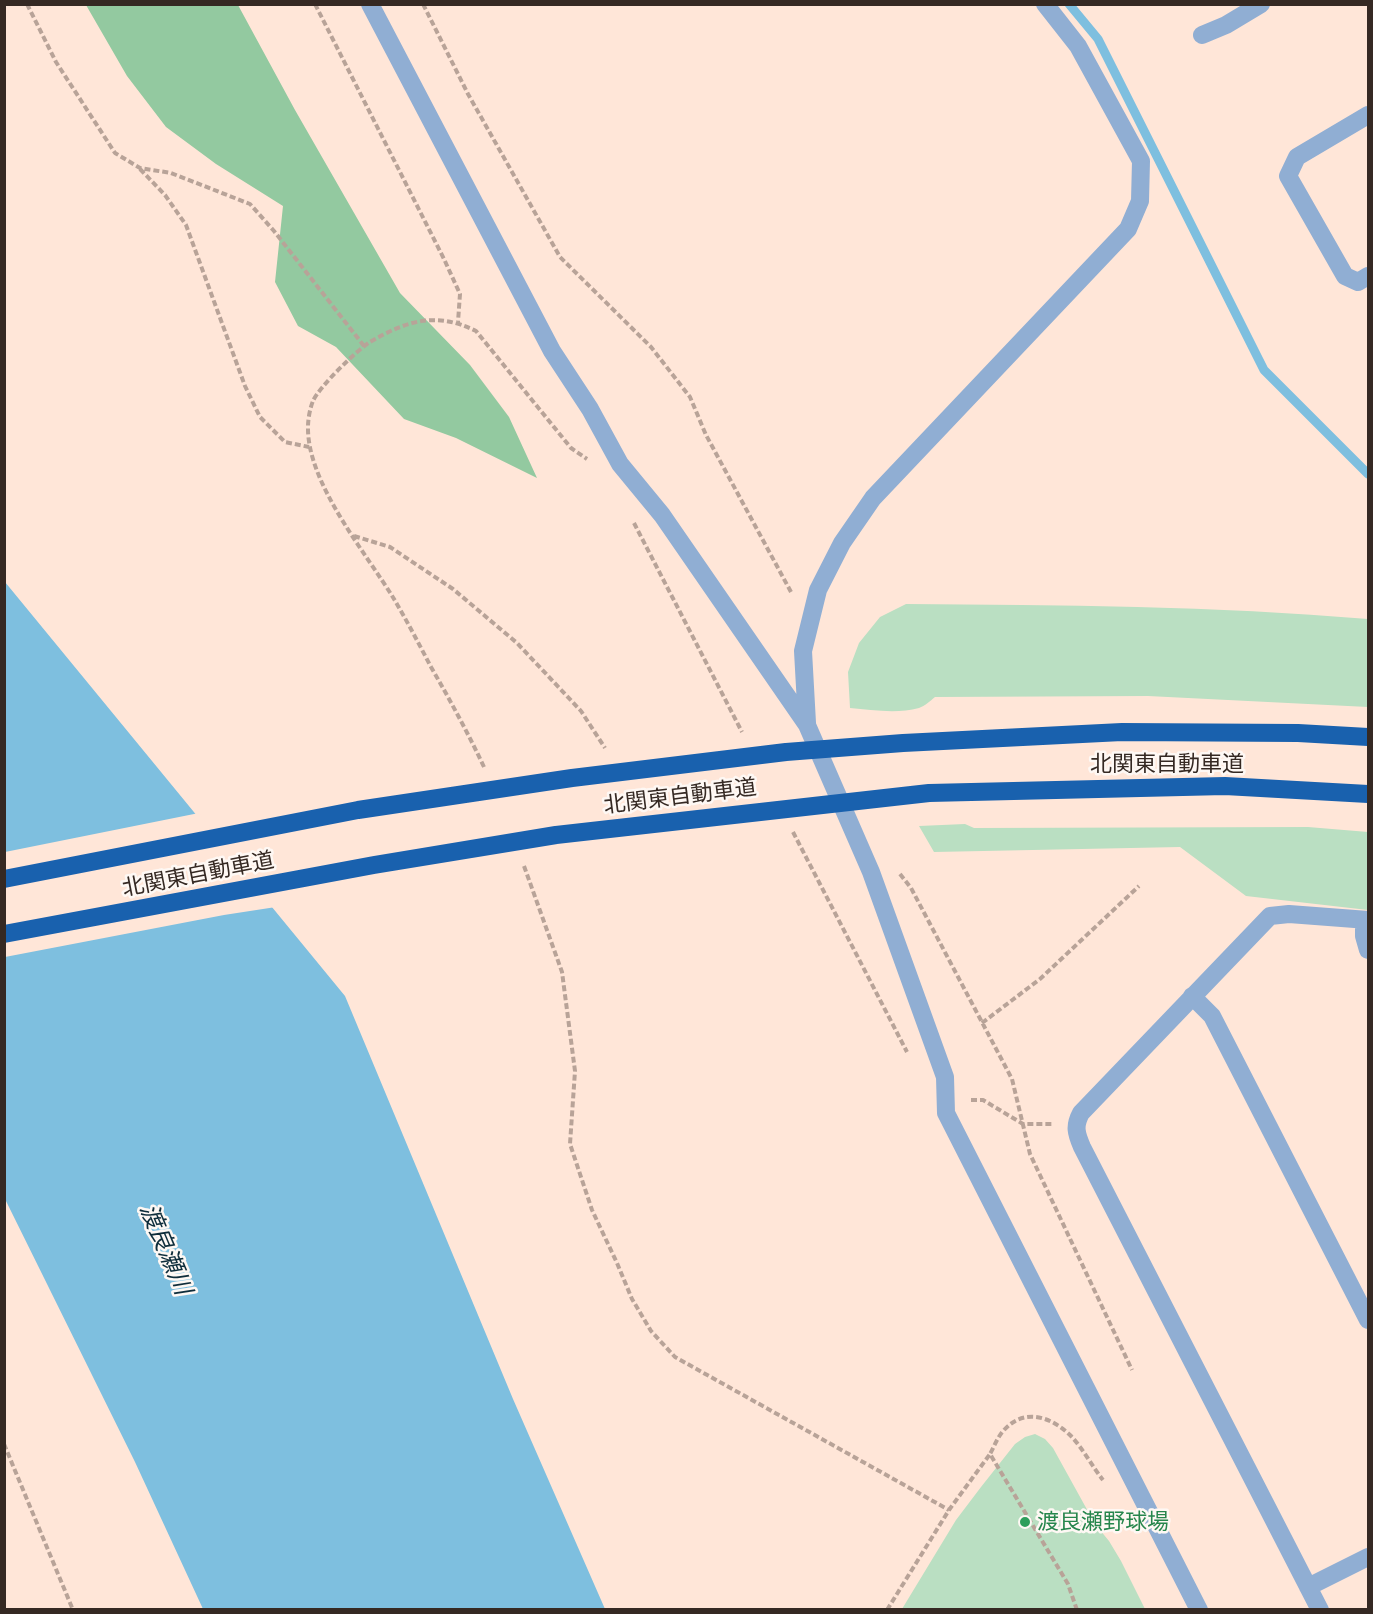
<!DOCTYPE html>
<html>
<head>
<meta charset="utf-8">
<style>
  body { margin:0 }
  #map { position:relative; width:1373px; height:1614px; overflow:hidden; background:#ffe6d8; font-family:"Exo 2",sans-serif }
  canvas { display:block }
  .frame { position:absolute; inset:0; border:6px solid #352923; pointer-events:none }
</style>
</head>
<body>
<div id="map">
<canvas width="1373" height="1614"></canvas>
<div class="frame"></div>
</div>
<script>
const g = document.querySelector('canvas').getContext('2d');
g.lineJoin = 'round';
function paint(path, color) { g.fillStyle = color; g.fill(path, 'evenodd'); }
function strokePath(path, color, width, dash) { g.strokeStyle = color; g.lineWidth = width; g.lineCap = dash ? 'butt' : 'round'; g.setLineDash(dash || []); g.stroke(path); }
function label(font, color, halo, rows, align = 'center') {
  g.font = font + ' "Exo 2","Noto Sans JP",sans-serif'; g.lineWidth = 5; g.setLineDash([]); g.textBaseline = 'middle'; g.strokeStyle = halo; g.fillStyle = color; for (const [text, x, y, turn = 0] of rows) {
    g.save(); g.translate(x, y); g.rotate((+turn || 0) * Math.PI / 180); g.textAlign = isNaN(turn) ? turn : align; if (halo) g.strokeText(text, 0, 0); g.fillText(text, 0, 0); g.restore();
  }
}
const green = new Path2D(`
  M906,604C1060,605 1215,606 1368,619V707L1148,696L935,697C930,701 925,706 919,708C897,714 872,710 850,708L848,672L859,643L880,617Z
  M965,824L974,828L1308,827L1368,832V910L1246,896L1180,847L934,852L919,826Z
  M1035,1434L1045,1439L1053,1448L1095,1524L1109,1541L1121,1561L1145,1609H902L956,1520L981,1487L1015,1444L1025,1437Z`);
const forest = new Path2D(`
  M86,5H238L295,110L400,293L470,365L509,417L537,478L456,438L404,419L336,347L298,326L275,282L283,206L216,164L166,127L127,76Z`);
const water = new Path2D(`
  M5,582L345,996L513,1399L605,1609H203L135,1462L5,1199Z`);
const pier = new Path2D(`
  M199,813L276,907L224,915L5,957V852Z`);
const stream = new Path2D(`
  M1069,4L1098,39L1264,370L1368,474`);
const path = new Path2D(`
  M27,4L56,62L115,153L140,168L171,173L250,204L274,231L364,346
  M315,4L444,259L460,294L458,322
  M423,4L468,94L560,257L651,347L690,397L706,435L791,592
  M140,169L165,195L186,225L245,386L260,417L285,442L309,447
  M634,523L742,732
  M354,536L390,547L453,589L517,643L581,711L605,748
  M484,767C468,733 450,700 431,667C419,644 407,621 394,599C366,553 307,483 308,427C308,419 310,408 313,401C319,387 357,350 370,342C406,321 436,311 476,331L571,448L587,459
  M793,832L907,1052
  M524,866L562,972L575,1071L570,1144L592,1210L617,1263L632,1299L651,1331L675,1357L949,1510
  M900,874L911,888L1012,1079L1030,1154L1132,1370
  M982,1023L1040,979L1139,886
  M971,1100H983L1023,1124H1052
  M4,1444L73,1610
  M887,1610L949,1510L990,1454
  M1077,1610L1068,1584L990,1454C994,1447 998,1436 1004,1430C1024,1408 1050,1416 1070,1435C1082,1447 1092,1466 1103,1480`);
const minor = new Path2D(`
  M370,4L552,351L590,409L620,464L662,515L807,725L871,872L945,1077L946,1113L1199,1610
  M1202,35L1226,25L1261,4
  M1368,115L1297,157L1288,176L1345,276L1358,282L1368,276
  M807,723L803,651L818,590L842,543L873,498L1128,229L1140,201L1141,161L1078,46L1045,4
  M1364,920V936L1368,950
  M1192,996L1212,1016L1368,1320
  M1308,1587L1368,1557
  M1320,1610L1082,1147C1076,1133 1074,1126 1081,1113L1270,916L1289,914L1368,920`);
const highway = new Path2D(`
  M4,879L358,810L572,778L786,752L903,743L1122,732L1298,733L1368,737
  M4,934L374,865L556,835L929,793L1225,786L1368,794`);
const markers = [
  [1025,1522,6,"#2e9e5b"]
];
const streetNames = [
  ["北関東自動車道",1167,764],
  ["北関東自動車道",680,796,-7],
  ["北関東自動車道",198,874,-11]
];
const leisureNames = [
  ["渡良瀬野球場",1037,1522]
];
const waterNames = [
  ["渡良瀬川",166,1249,67]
];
paint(green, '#badfc2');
paint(forest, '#93c9a0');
paint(water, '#7ebfdf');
paint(pier, '#ffe6d8');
strokePath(stream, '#7ebfdf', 9);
strokePath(path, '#b8a398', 4, [6, 3]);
strokePath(minor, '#90aed3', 18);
strokePath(highway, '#1961ae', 18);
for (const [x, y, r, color] of markers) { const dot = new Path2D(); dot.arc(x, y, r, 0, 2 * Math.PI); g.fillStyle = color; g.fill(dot); strokePath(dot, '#fef8f4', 2); }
label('22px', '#352923', '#fef8f4', streetNames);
label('22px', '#27864d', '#fef8f4', leisureNames, 'left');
label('italic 24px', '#0e2d3b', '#fef8f4', waterNames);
</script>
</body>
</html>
